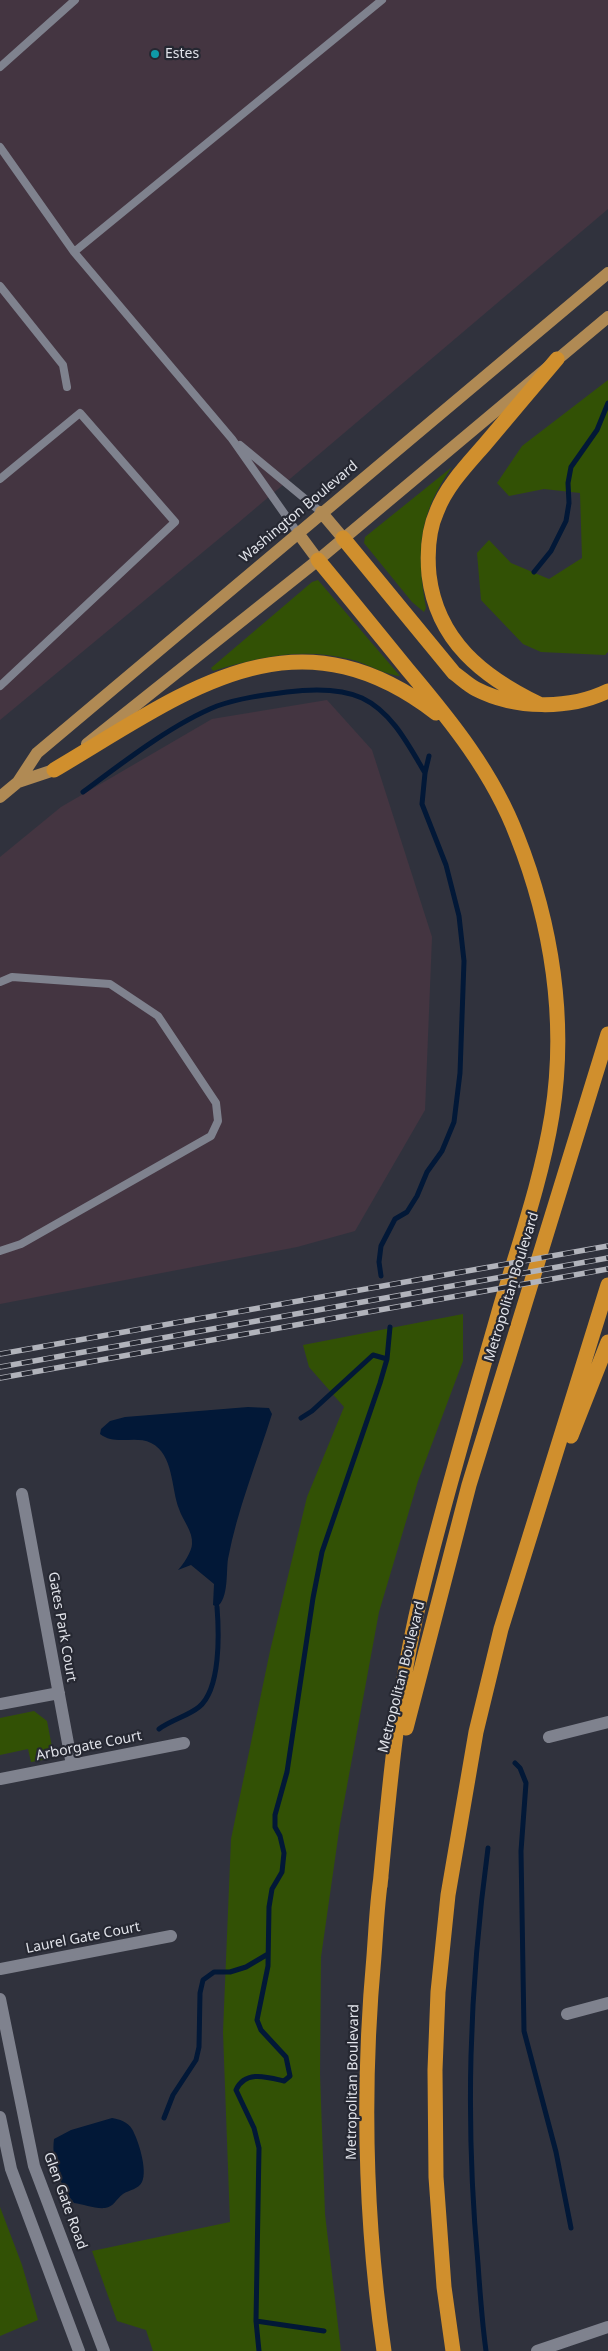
<!DOCTYPE html>
<html>
<head>
<meta charset="utf-8">
<style>
  body { margin:0 }
  canvas { display:block; background:#30323d }
</style>
</head>
<body>
<canvas width="608" height="2351"></canvas>
<script>
const g = document.querySelector('canvas').getContext('2d');
g.lineJoin = 'round';
function paint(path, color) { g.fillStyle = color; g.fill(path, 'evenodd'); }
function strokePath(path, color, width, dash) { g.strokeStyle = color; g.lineWidth = width; g.lineCap = dash ? 'butt' : 'round'; g.setLineDash(dash || []); g.stroke(path); }
function label(font, color, halo, rows, align = 'center') {
  g.font = font + ' "Noto Sans",sans-serif'; g.lineWidth = 4.5; g.setLineDash([]); g.textBaseline = 'middle'; g.strokeStyle = halo; g.fillStyle = color; for (const [text, x, y, turn = 0] of rows) {
    g.save(); g.translate(x, y); g.rotate((+turn || 0) * Math.PI / 180); g.textAlign = isNaN(turn) ? turn : align; if (halo) g.strokeText(text, 0, 0); g.fillText(text, 0, 0); g.restore();
  }
}
const industrial = new Path2D(`
  M0,0H608V209L238,523L0,720Z
  M327,700L372,750L432,937L425,1110L355,1231L297,1247L0,1304V857L61,807L212,719Z`);
const green = new Path2D(`
  M608,380V652L605,655L541,652L523,644L481,600L477,553L489,540L511,563L549,579L582,558L580,493L544,489L509,496L497,483L522,446Z
  M452,467C418,515 416,551 426,608L424,612L412,602L364,543L365,537Z
  M318,580L400,676C385,675 364,662 349,659C302,647 258,657 213,671L211,668L312,582Z
  M463,1314V1361L418,1481L379,1612L340,1824L321,1957L320,2074L325,2214L341,2351H153L146,2330L117,2321L92,2251L230,2222L223,2032L231,1839L270,1651L307,1497L344,1407L309,1367L303,1345Z
  M34,1711L47,1721L52,1747L43,1760L31,1762L28,1749L0,1755V1718Z
  M0,2207L22,2265L38,2320L0,2336Z`);
const water = new Path2D(`
  M248,1407L269,1408L272,1414C257,1462 237,1510 228,1559C226,1572 229,1598 217,1607L213,1605L214,1584L191,1565L178,1570C183,1565 192,1551 192,1544C193,1531 183,1521 179,1509C171,1489 174,1454 151,1443C135,1435 115,1446 100,1434L101,1429L110,1421L125,1417Z
  M112,2118C119,2119 128,2122 132,2129C138,2139 148,2170 142,2182C139,2189 129,2190 123,2194C116,2199 114,2207 105,2208C95,2209 83,2204 74,2203C60,2185 51,2161 54,2139L71,2130Z`);
const stream = new Path2D(`
  M534,572L551,551L566,521L569,503L568,483L571,467L597,430L608,403
  M83,792C122,763 172,724 217,706C240,698 263,695 287,692C311,689 340,688 362,698C392,712 409,746 425,773
  M381,1276L379,1262L381,1246L395,1219L407,1212L417,1196L427,1172L442,1151L454,1122L460,1073L464,961L459,916L446,865L422,804L425,773L429,756
  M301,1418L312,1411L373,1355L387,1359
  M159,1729C171,1720 188,1716 199,1707C221,1689 219,1632 217,1607
  M515,1763L520,1768L526,1783L521,1851L524,2031L556,2152L571,2228
  M164,2118L173,2095L196,2060L199,2047L200,1993L203,1980L214,1972H230L246,1967L268,1954
  M256,2321L324,2331
  M259,2351L256,2321L259,2148L254,2128L236,2090C245,2070 267,2077 284,2081L290,2076L286,2057L261,2030L257,2020L268,1966L269,1907L272,1889L282,1872L284,1853L280,1836L275,1827V1815L287,1772L313,1598L322,1552L380,1383L387,1359L390,1327
  M486,2351C482,2322 480,2293 478,2264C465,2122 469,1989 488,1848`);
const service = new Path2D(`
  M0,67L75,0
  M0,147L74,252L232,439L298,533
  M74,252L382,0
  M0,286L63,365L67,387
  M240,445L321,512
  M0,479L80,413L175,522L0,686
  M0,982L12,977L110,984L158,1016L216,1103L218,1121L211,1136L21,1244L0,1251`);
const minor = new Path2D(`
  M22,1494L72,1765
  M0,1704L59,1693
  M549,1737L608,1722
  M0,1779L184,1743
  M0,1969L171,1936
  M0,1999L34,2166L104,2351
  M567,2014L608,2003
  M0,2117L11,2169L79,2351`);
const tertiary = new Path2D(`
  M537,2351L608,2327`);
const primary = new Path2D(`
  M321,512L343,538
  M298,533L318,560
  M87,744L318,560L608,317
  M18,782L54,770L62,764
  M0,797L18,782L37,753L608,273`);
const motorway = new Path2D(`
  M343,538L454,673C461,678 468,685 476,689C515,709 569,710 608,691
  M318,560C348,596 378,633 408,670C451,721 493,773 517,836C552,924 567,1021 552,1115C541,1183 517,1249 498,1315C471,1410 442,1507 419,1603C397,1696 389,1791 380,1886
  M539,704C483,677 437,641 429,575C427,553 428,531 437,511C447,485 468,464 486,443C510,415 533,387 557,359
  M54,770C183,694 293,603 436,713
  M571,1436L608,1342
  M406,1728L469,1485L608,1034
  M381,1877C377,1903 376,1930 374,1956C362,2087 365,2221 384,2351
  M453,2351L444,2287L436,2177L435,2070L438,1992L448,1895L476,1732L501,1629L608,1285`);
const rail = new Path2D(`
  M0,1354L608,1246
  M0,1367L608,1258
  M0,1378L608,1269`);
const markers = [
  [155,54,5,"#0f9aa8"]
];
const poiNames = [
  ["Estes",165,54]
];
const streetNames = [
  ["Washington Boulevard",299,512,-40],
  ["Metropolitan Boulevard",512,1287,-73],
  ["Gates Park Court",62,1627,80],
  ["Metropolitan Boulevard",402,1677,-76],
  ["Arborgate Court",89,1746,-11],
  ["Laurel Gate Court",83,1938,-11],
  ["Metropolitan Boulevard",353,2082,-89],
  ["Glen Gate Road",65,2201,70]
];
paint(industrial, '#443541');
paint(green, '#325105');
paint(water, '#021837');
strokePath(stream, '#021837', 5);
strokePath(service, '#7f828e', 8);
strokePath(minor, '#7f828e', 12);
strokePath(tertiary, '#7f828e', 12);
strokePath(primary, '#b08a54', 12);
strokePath(motorway, '#d08f2d', 15);
strokePath(rail, '#b1b3bb', 5.5);
strokePath(rail, '#262832', 4, [11]);
for (const [x, y, r, color] of markers) { const dot = new Path2D(); dot.arc(x, y, r, 0, 2 * Math.PI); g.fillStyle = color; g.fill(dot); strokePath(dot, '#262832', 2); }
label('14px', '#e1e3ea', '#262832', poiNames, 'left');
label('14px', '#e1e3ea', '#262832', streetNames);
</script>
</body>
</html>
